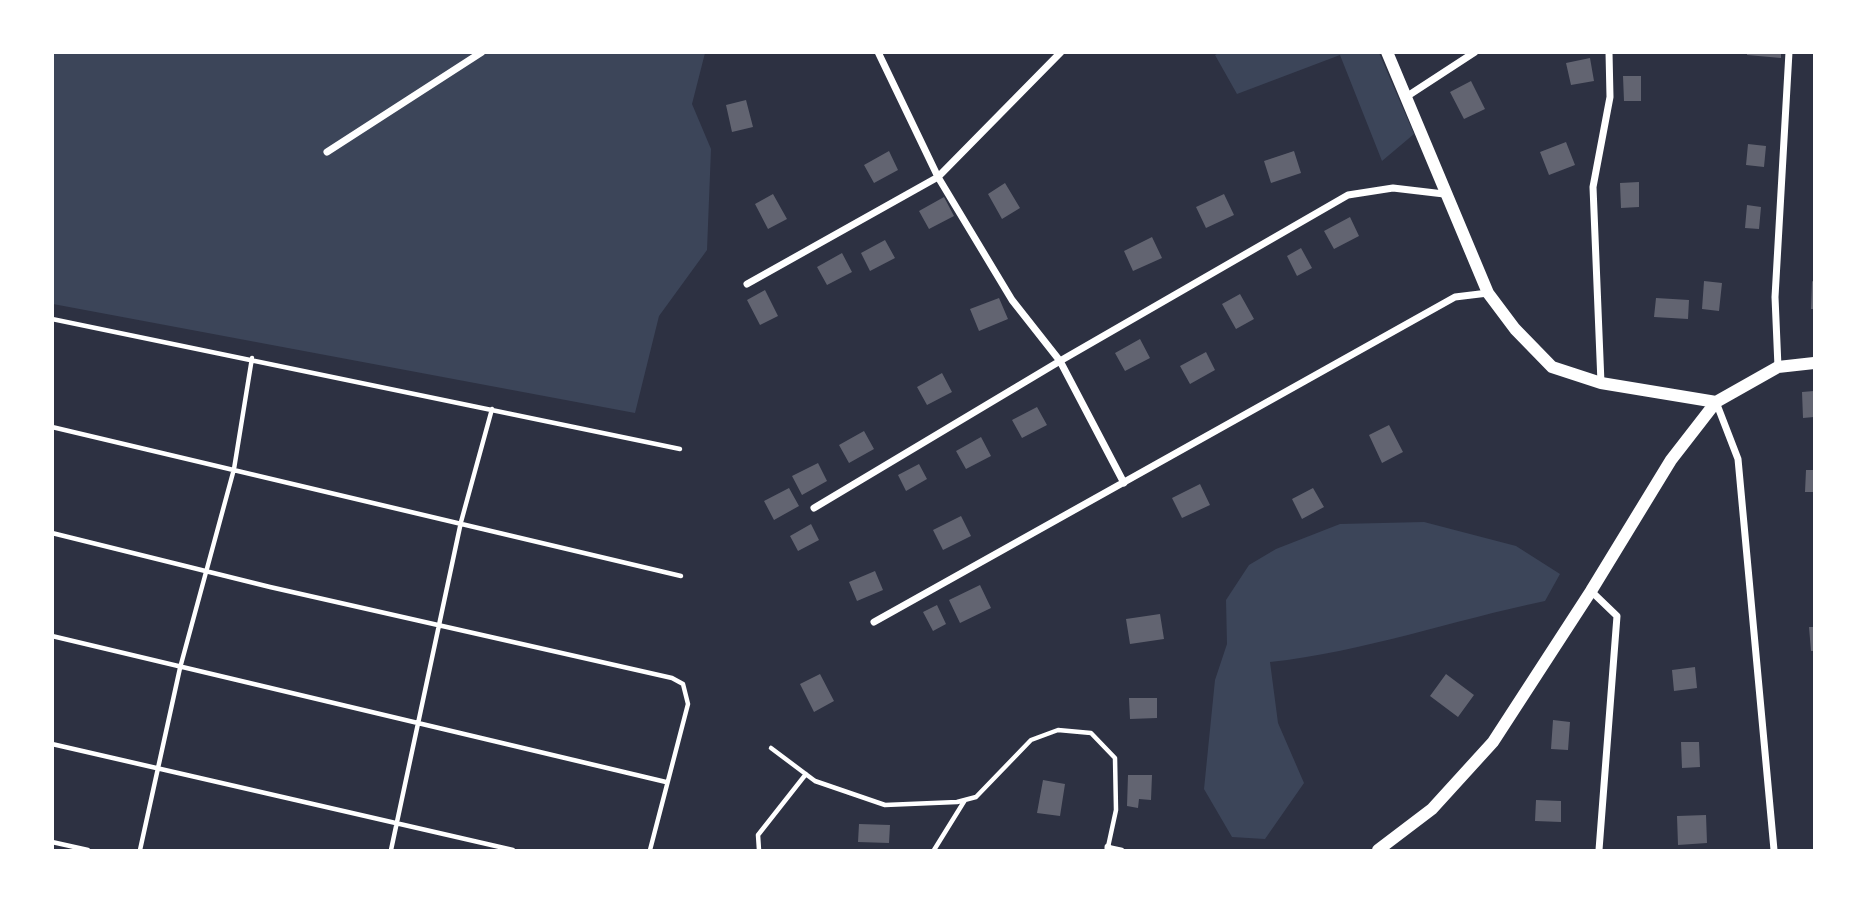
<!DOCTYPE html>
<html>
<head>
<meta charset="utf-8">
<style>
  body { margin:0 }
  #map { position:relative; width:1867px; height:903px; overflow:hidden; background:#2d3142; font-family:"Fira Sans",sans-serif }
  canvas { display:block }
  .frame { position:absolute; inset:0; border:54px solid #fff; pointer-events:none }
</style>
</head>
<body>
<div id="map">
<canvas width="1867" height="903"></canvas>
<div class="frame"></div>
</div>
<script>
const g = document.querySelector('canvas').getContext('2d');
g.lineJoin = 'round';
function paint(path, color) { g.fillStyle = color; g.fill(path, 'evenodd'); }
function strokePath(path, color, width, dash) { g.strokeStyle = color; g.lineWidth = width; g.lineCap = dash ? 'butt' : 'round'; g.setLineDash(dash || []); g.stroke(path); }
const green = new Path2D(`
  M1220,52L1379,53L1414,134L1382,161L1340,55L1237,94L1215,55Z
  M52,53H705L692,104L711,149L707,250L659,316L635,413L53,304Z
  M1424,522L1516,546L1560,574L1545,601C1453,620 1363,652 1270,662L1278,723L1304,783L1265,839L1232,837L1204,789L1215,680L1227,644L1226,600L1249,565L1276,549L1340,524Z`);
const building = new Path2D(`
  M1747,52H1781V58L1747,55Z
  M1590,58L1594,81L1571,85L1566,63Z
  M1623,76H1641V101H1624Z
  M1471,81L1485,109L1464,119L1450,92Z
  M746,100L753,127L732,132L726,105Z
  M1566,142L1575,165L1549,175L1540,152Z
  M1748,144L1766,146L1764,167L1746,165Z
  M889,151L898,170L874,183L864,165Z
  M1294,151L1301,173L1271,183L1264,161Z
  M1639,182V207L1621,208L1620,183Z
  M1005,183L1020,208L1002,219L988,194Z
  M773,194L787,219L768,229L755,204Z
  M1224,194L1234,215L1206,228L1196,207Z
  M944,197L954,216L929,229L919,211Z
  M1747,205L1761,207L1759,229L1745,228Z
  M1350,217L1359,236L1334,249L1324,231Z
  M1152,237L1162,258L1133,271L1124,251Z
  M885,240L895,258L870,271L861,253Z
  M1301,248L1312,268L1297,276L1287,256Z
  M842,253L852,272L827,285L817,267Z
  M1704,281L1722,283L1719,311L1702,309Z
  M1812,281L1814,282V309H1811Z
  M765,290L778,316L760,325L747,300Z
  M1240,294L1254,319L1236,329L1222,304Z
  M999,298L1008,319L979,331L970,309Z
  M1656,298L1689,300L1688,319L1654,317Z
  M1140,339L1150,358L1125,371L1115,353Z
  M1206,352L1215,370L1190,384L1180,366Z
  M942,373L952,392L927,405L917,387Z
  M1814,391V417L1803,418L1802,392Z
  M1037,407L1047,425L1022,438L1012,420Z
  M1389,425L1403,452L1382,463L1369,435Z
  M864,431L874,449L849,463L839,445Z
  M981,437L991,456L966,469L956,451Z
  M818,463L827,481L802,495L792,476Z
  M919,464L927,479L906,491L898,475Z
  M1806,470H1814V492H1805Z
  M1200,484L1210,505L1182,518L1172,498Z
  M789,488L799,506L774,520L764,501Z
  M1313,488L1324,507L1302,519L1292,499Z
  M961,516L971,536L943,550L933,530Z
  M811,524L819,540L798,551L790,536Z
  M875,571L883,590L857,601L849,582Z
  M980,585L991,608L960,623L949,600Z
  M937,605L946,624L933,631L923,612Z
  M1160,614L1164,639L1130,644L1126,619Z
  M1809,627H1814V651H1811Z
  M1695,667L1697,688L1674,691L1672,670Z
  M820,674L834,701L814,712L800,684Z
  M1446,674L1474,695L1458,717L1430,696Z
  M1129,698H1157V718L1130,719Z
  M1553,720L1570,722L1568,750L1551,749Z
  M1681,742H1699L1700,767L1682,768Z
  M1128,775H1152L1151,800L1139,799L1138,808L1127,806Z
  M1043,780L1065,784L1060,816L1037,813Z
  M1536,800L1561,801V822L1535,821Z
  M1706,815L1707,843L1678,845L1677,816Z
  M859,824L890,825L889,843L858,842Z`);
const service = new Path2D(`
  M52,319L680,449
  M52,427L681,576
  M52,533L270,587L672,678L683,684L688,704L650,850
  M52,636L666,782
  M52,744L513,850
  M771,748L815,781L885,805L957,802L976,797L1031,740L1058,730L1091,733L1115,758L1116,810L1108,847L1122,850
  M52,842L88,850
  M140,850L180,668L234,469L252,358
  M391,850L461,522L492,409
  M759,850L758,835L806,774
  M934,850L965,800`);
const minor = new Path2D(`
  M878,52L938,177L1012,300L1060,361L1124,483
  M1406,97L1475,52
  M327,152L482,52
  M747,284L938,177L1061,52
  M1778,367L1775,297L1789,52
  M1601,383L1593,187L1610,97L1609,52
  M1716,402L1738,459L1774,850
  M814,508L1060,361L1348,195L1393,188L1444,194
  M1591,591L1617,616L1599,850
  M874,622L1455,297L1488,293
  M1108,850V847`);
const tertiary = new Path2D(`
  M1387,52L1488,293L1515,329L1552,367L1601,383L1716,402
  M1378,850L1432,809L1493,742L1591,591L1671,460L1716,402L1778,367L1814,363`);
paint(green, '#3c4559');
paint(building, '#626471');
strokePath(service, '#fff', 4.5);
strokePath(minor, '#fff', 7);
strokePath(tertiary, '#fff', 12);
</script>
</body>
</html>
